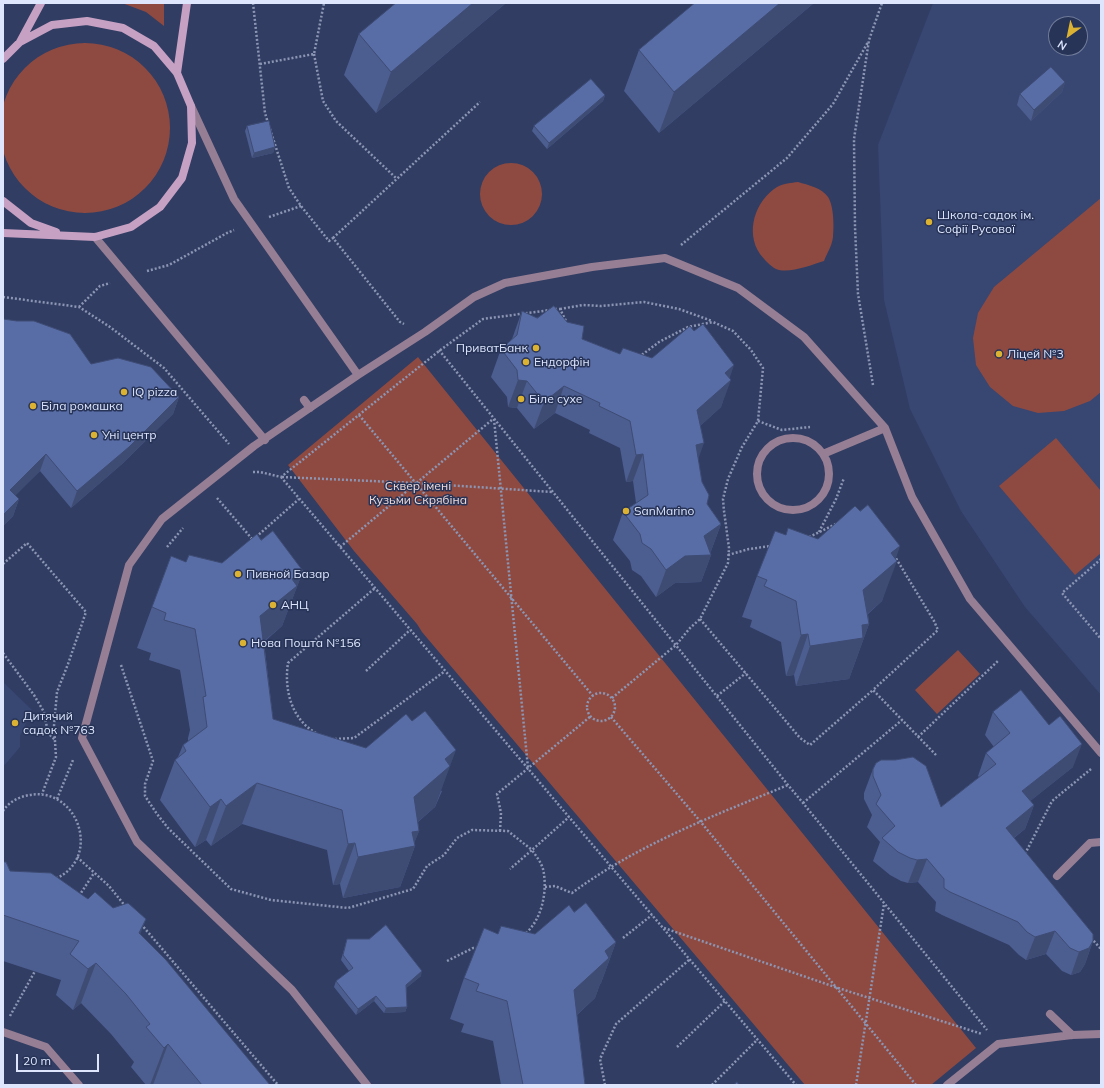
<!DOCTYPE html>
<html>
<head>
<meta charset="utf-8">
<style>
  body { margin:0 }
  #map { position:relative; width:1104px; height:1088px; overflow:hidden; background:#313d63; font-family:Mulish,sans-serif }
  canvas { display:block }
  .frame { position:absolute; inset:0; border:4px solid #dde6fd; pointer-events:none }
  .north { position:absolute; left:1048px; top:16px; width:40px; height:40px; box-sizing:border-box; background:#273357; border:1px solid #707b99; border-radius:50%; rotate:213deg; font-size:11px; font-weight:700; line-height:16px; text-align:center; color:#dde6fd }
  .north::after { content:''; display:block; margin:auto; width:14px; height:18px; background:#dcb233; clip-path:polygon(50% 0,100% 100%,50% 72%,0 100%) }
  .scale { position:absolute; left:16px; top:1054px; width:83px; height:18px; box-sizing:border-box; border:2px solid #dde6fd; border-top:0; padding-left:5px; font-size:12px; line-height:14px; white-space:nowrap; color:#dde6fd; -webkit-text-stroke:3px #273357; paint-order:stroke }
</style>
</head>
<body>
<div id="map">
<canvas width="1104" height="1088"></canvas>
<div class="frame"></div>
<div class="north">N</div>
<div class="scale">20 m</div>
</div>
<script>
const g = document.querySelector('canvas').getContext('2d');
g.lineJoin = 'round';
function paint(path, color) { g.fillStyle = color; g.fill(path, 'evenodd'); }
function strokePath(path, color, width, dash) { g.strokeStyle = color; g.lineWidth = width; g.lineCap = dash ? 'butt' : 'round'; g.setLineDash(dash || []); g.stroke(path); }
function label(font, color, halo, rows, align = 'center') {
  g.font = font + ' Mulish,sans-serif'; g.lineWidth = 3; g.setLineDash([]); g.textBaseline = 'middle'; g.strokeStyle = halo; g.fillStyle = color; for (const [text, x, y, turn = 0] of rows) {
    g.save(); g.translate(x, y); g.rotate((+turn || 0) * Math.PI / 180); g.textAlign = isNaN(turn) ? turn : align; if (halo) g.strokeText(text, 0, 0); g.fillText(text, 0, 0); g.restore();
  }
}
const built = new Path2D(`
  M933,3H1101V695L1025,607L961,511L910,409L884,300L878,145ZM1056,24H1080V48H1056Z
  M3,682L32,710L20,736V747L3,767Z`);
const green = new Path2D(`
  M122,3H164V26L146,12Z
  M0 128a85 85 0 1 1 170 0a85 85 0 1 1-170 0Z
  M480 194a31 31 0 1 1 62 0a31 31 0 1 1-62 0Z
  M798,182C808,185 822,188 828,197C834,206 834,227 833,237C832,246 827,253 824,261C811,265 789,274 776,269C770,266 764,259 760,254C745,232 755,201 777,187C784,183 791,183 798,182Z
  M1101,198V392L1090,401L1064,411L1038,413L1013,406L990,387L976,365L973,338L978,313L994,287Z
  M418,357L976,1048L931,1085H805L422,632L417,624L354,551L288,465Z
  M1056,438L1101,491V553L1075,575L999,486Z
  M958,650L980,674L937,714L915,690Z`);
const path = new Path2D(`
  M253,3L265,113L268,123
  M314,54L323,101L336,121L397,179
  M260,64L314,54L324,3
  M270,129L289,188L301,206L329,241L333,238L400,322L404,324
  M269,217L301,206
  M333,238L480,102
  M681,245L787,158L833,104L868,42
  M147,271L169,265L227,233L234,230
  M3,297L79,307L110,327L164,368L229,444
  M79,307L100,286L110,283
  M555,309H560L566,321
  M560,309L583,305L601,306L644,302L679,309L712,321
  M439,350L788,785L803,803L987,1030
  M873,385L858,294L855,227L854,139L869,40L882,3
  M359,415L593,696
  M494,419L528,768
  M758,421L782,430L810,427
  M253,472H260L281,477L439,351L483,319L550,310
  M281,477L796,1085
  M282,477L416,483L552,492
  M217,498L253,540
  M819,532L836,499L844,478
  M256,537L299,499
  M809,537L838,523
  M167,547L183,528
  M340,547L493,419
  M728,555L749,549L771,546
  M894,555L934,621L938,630L873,690L936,755
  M1101,559L1062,593L1101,639
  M3,564L27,543L86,612L68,664L57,692L54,726L56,757L42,794
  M700,619L800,738L810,745L873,690
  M3,653L34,695L44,712L48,733L55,740
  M121,665L153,761L145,784V796L157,814L168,828L231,889L271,900L348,908L413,889L427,866L444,855L457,838L472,830L508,831L532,850L510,869
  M366,671L410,630
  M587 707a14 14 0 1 1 28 0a14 14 0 1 1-28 0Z
  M717,696L746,673
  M612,698L676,645L690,628L700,619L728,563L729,548L724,511L723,499L728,479L742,447L758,421L763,368L751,350L733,331L713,322L688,327L659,342L639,357
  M611,717L700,821L916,1085
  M316,733C291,719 284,689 288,663L375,588
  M918,737L999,660
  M335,739L354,738L445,671
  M57,799L73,760
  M803,803L902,720
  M3,811C8,803 17,798 25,796C77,782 104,858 55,879
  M500,831L501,813L497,794L591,716
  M1025,854L1052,801L1091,769
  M77,857L109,886L126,907
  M545,887L555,886L572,893C637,845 713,816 788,785
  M79,896L94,873
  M141,924L278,1085
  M664,928L835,987L982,1034
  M526,933C542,919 548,890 543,869C541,862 536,856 532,850L569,817
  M623,938L652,915
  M1091,938L1101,949
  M447,961L473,948H478
  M10,1016L35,971
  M677,1047L725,1001
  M605,1085L600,1059L616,1024L689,960
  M712,1085L757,1040
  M856,1085L884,904`);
const lane = new Path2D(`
  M191,106L234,199L358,375
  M95,237L265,440
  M304,400L310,408
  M757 474a36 36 0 1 1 72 0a36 36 0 1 1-72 0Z
  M823,454L885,428
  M1057,876L1090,843L1101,842
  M1050,1014L1072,1035
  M3,1032L46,1047L79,1085
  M367,1085L292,990L137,842L82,738L129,565L162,519L254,446L358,375L425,332L474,297L505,283L592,267L665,258L738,288L804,337L885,428L912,497L970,599L1101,753
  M947,1085L998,1044L1072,1035L1101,1034`);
const secondary = new Path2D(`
  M3,59L20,42L41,3
  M177,73L187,3
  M3,201L31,223L56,232
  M3,233L95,237L131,227L160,207L182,178L192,143L191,106L177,73L154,46L123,28L87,21L52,25L20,42`);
const wall = new Path2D(`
  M506,3L376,113L344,75L359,34Z
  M695,3H814L659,133L624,91L639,50Z
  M1065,82L1062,92L1031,121L1017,105L1020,94Z
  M605,95L603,101L547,149L532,131L534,126Z
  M247,126L275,147L273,153L252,158L245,131Z
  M522,311L582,339L620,354L652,358L730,378L721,407L700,426L698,459L702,482L707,504L721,524L711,551L710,552L711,555L701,582L675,583L656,597L641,576L632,570L630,561L613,540L623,512L636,503L633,481L626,482L620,448L589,433L590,430L555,413L534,429L517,408L508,407L507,397L491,377L501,349L512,339Z
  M3,319L91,364L179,397L173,414L122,464L71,508L40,471L15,495L19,499L13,516L3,526Z
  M860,511L895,558L882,601L868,614L869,624L849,679L796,686L794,675L786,676L781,642L750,627L752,620L742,617L757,576L786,535L818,539Z
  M261,540L303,571L282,626L264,642L273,719L442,791L435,807L418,822L419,831L414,843L415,846L400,887L343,898L340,884L333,885L327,850L242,824L211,846L206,840L195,847L160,800L175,760L178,757L183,745L188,741V738L190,730L180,670L149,660L151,653L137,648L152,607L186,562L222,563Z
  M993,712L1073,767L1030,801L1034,805L1025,829L1014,838L1093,941L1085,964L1080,972L1071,975L1062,971L1046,954L1026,960L1019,955L1009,945L942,915L935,911L936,902L918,882L908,883L901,881L890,875L873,861L880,842L867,827L872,815L864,799V793L873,769L941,807L979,777L978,776L986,753L994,747L985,735Z
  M3,862L10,871L140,935L270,1085H146L131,1067L134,1062L111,1034L81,1003L73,1010L56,995L61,980L3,961Z
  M574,912L616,942L601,983L600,984L595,998L577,1015L585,1085H501L493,1041L461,1032L464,1024L450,1019L464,978L498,934H535Z
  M347,939L421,976L406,988L407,1007L405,1012L384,1013L374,1001L356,1015L334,987L336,981L349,971L341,960Z`);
const shadedWall = new Path2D(`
  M473,3H506L376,113L391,72Z
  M780,3H814L659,133L674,92Z
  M1065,82L1062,92L1031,121L1034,110Z
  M605,95L603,101L547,149L549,143Z
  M275,147L273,153L252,158L254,153Z
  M734,365L728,383L731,380L721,407L688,437L697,410L725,373Z
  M518,380L527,381L517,408L508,407Z
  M564,386L555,413L534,429L544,402Z
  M179,397L173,414L122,464L71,508L77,491Z
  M704,443L694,471L696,445Z
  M46,454L40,471L4,507L10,490Z
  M643,454L633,481L626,482L636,455Z
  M19,499L13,516L3,526V515Z
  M721,524L711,551L706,555H711L701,582L675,583L656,597L666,570L704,536Z
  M900,546L894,564L897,561L882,601L849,630L863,590L891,553Z
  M303,571L282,626L246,656L260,616L292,579Z
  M869,624L849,679L796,686L810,646L862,625Z
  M808,634L794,675L786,676L801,635Z
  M1082,744L1073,767L1014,814L1022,791Z
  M456,750L435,807L399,838L414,797L445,759Z
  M257,783L242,824L211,846L226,806Z
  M221,799L206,840L195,847L210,807Z
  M1034,805L1025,829L997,851L1006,828Z
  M419,831L413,846H415L400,887L343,898L358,857L412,832Z
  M355,843L340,884L333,885L348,844Z
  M927,859L918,882L908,883L917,860Z
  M146,919L131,959L139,933Z
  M1055,931L1046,954L1026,960L1035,937Z
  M1093,941L1085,964L1080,972L1071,975L1079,952Z
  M616,942L601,983L600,984L595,998L559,1031L574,990L605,951Z
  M96,963L81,1003L73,1010L88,969Z
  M422,971L421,976L404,990L406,985Z
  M376,996L374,1001L356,1015L358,1009Z
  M407,1007L405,1012L384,1013L386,1008Z
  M168,1044L153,1085H150L164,1048Z`);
const building = new Path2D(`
  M396,3H473L391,72L359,34Z
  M695,3H780L674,92L639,50Z
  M1051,67L1065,82L1034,110L1020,94Z
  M591,79L605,95L549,143L534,126Z
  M269,121L275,147L254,153L247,126Z
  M554,306L567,322L584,326L582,339L620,354L623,348L652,358L690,326L694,331L703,324L734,365L725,373L731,380L697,410L704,443L696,445L702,482L709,495L707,504L721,524L704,536L711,555L685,556L666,570L651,549L642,543L640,534L623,512L648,495L643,454L636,455L630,421L599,406L600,403L564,386L544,402L527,381L518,380L517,370L501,349L517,335L522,311L537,318Z
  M3,319L17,321H34L70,334L91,364L118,358L151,367L179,397L129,447L77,491L46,454L10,490L19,499L3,515Z
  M868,505L900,546L891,553L897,561L863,590L869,624L862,625L863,638L810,646L808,634L801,635L796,601L764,586L767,580L757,576L775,531L786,535L788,528L818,539L855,506L860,511Z
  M273,531L303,571L292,579L297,586L260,616L273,719L366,748L406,714L412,721L425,711L456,750L445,759L450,766L414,797L419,831L412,832L415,846L358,857L355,843L348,844L342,810L257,783L226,806L221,799L210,807L175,760L186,751L183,745L207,727L203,697L206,696L195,629L164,620L166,613L152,607L171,556L186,562L189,555L222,563L257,534L261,540Z
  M1021,690L1049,725L1060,716L1082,744L1022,791L1034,805L1006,828L1093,934V941L1089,948L1079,952L1070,948L1055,931L1035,937L1027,932L1018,922L950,892L944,888V879L927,859L917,860L910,858L898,852L882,838L895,826L876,804L881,795L873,776V769L876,763L881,760H895L913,757L926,766L941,807L996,764L986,753L1010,733L993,712Z
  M3,862H6L10,871L51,873L88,899L95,892L113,908L128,903L146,919L139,933L166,960L270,1085H202L168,1044L164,1048L146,1027L150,1024L126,994L96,963L88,969L70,954L79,941L3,915Z
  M586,903L616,942L605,951L609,958L574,990L585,1085H523L507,1001L476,991L479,984L464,978L484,928L498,934L501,926L535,934L569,905L574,912Z
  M386,925L422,971L406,985L407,1007L386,1008L376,996L358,1009L336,981L353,968L343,955L347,939H369Z
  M737,1082L739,1085H734Z`);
const markers = [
  [929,222,4,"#dcb233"],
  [536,348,4,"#dcb233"],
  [999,354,4,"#dcb233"],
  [526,362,4,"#dcb233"],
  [124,392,4,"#dcb233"],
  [521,399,4,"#dcb233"],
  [33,406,4,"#dcb233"],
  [94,435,4,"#dcb233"],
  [626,511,4,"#dcb233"],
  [238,574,4,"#dcb233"],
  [273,605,4,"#dcb233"],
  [243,643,4,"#dcb233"],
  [15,723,4,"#dcb233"]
];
const poiNames = [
  ["Школа-садок ім.",937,215],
  ["Софії Русової",937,229],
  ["ПриватБанк",528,348,"right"],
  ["Ліцей №3",1007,354],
  ["Ендорфін",534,362],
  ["IQ pizza",132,392],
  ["Біле сухе",529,399],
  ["Біла ромашка",41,406],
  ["Уні центр",102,435],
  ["SanMarino",634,511],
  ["Пивной Базар",246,574],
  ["АНЦ",281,605],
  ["Нова Пошта №156",251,643],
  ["Дитячий",23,716],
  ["садок №763",23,730]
];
const parkNames = [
  ["Сквер імені",418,486],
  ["Кузьми Скрябіна",418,500]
];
paint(built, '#384672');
paint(green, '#8e4a41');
strokePath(path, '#8c96b4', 2.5, [2, 2]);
strokePath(lane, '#967e94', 8);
strokePath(secondary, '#c7a1c3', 8);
paint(wall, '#4c5d8f');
paint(shadedWall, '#3e4c74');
paint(building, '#586ca6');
strokePath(building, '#3e4c74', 1);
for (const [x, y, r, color] of markers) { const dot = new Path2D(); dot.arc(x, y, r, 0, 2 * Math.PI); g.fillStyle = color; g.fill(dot); strokePath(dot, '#273357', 1.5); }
label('12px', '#dde6fd', '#273357', poiNames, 'left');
label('12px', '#f1dbd7', '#273357', parkNames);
</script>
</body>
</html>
